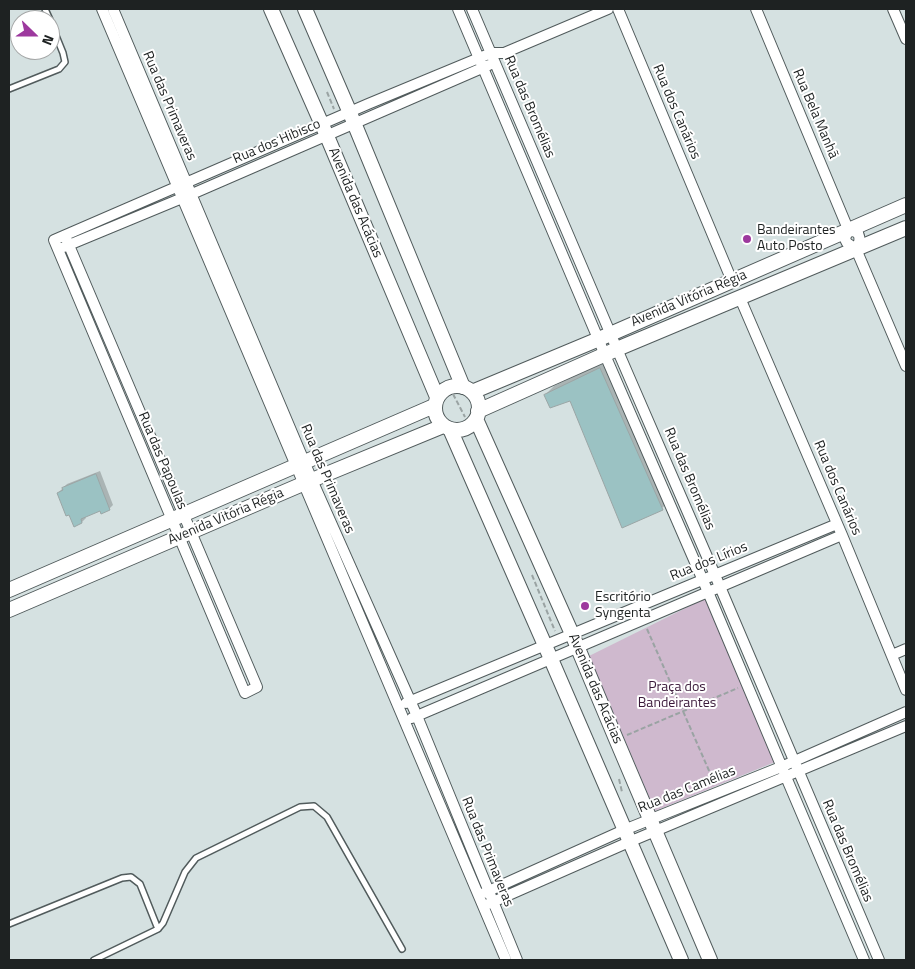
<!DOCTYPE html>
<html>
<head>
<meta charset="utf-8">
<style>
  body { margin:0 }
  #map { position:relative; width:915px; height:969px; overflow:hidden; background:#d5e1e1; font-family:"Titillium Web",sans-serif }
  canvas { display:block }
  .frame { position:absolute; inset:0; border:10px solid #1e2222; pointer-events:none }
  .north { position:absolute; left:10px; top:10px; width:50px; height:50px; box-sizing:border-box; background:#fff; border:1px solid #a5a7a7; border-radius:50%; rotate:112deg; font-size:14px; font-weight:700; line-height:20px; text-align:center; color:#1e2222 }
  .north::after { content:''; display:block; margin:auto; width:18px; height:22px; background:#9d399e; clip-path:polygon(50% 0,100% 100%,50% 72%,0 100%) }
</style>
</head>
<body>
<div id="map">
<canvas width="915" height="969"></canvas>
<div class="frame"></div>
<div class="north">N</div>
</div>
<script>
const g = document.querySelector('canvas').getContext('2d');
g.lineJoin = 'round';
function paint(path, color) { g.fillStyle = color; g.fill(path, 'evenodd'); }
function strokePath(path, color, width, dash) { g.strokeStyle = color; g.lineWidth = width; g.lineCap = dash ? 'butt' : 'round'; g.setLineDash(dash || []); g.stroke(path); }
function label(font, color, halo, rows, align = 'center') {
  g.font = font + ' "Titillium Web",sans-serif'; g.lineWidth = 4; g.setLineDash([]); g.textBaseline = 'middle'; g.strokeStyle = halo; g.fillStyle = color; for (const [text, x, y, turn = 0] of rows) {
    g.save(); g.translate(x, y); g.rotate((+turn || 0) * Math.PI / 180); g.textAlign = isNaN(turn) ? turn : align; if (halo) g.strokeText(text, 0, 0); g.fillText(text, 0, 0); g.restore();
  }
}
const green = new Path2D(`
  M706,598L775,762L655,811L589,656Z`);
const shadow = new Path2D(`
  M609,360L671,500L662,508L571,400L545,395L554,386Z
  M100,471L113,505L109,509L101,510L85,516L86,518L82,522L58,493L67,484Z`);
const building = new Path2D(`
  M600,368L663,510L622,528L570,401L550,408L544,395Z
  M96,474L110,510L101,514L100,511L81,519L82,523L74,527L69,515L66,516L57,493L63,490L62,488Z`);
const path = new Path2D(`
  M327,92L334,109
  M453,394L465,417
  M532,575L555,631
  M647,629L714,782
  M627,735L738,688
  M619,779L622,792`);
const lane = new Path2D(`
  M45,9L50,20
  M9,89L59,69L65,62L63,53L50,21
  M9,924L122,878L131,877L140,884L158,929
  M94,960L158,929L163,923L185,872L196,858L300,807L314,806L327,817L402,949`);
const street = new Path2D(`
  M102,9L506,960
  M113,9L312,480L417,716L517,960
  M458,9L605,355L708,592L786,777L864,960
  M472,9L617,349L715,575L879,960
  M618,9L732,281
  M756,9L848,229
  M893,9L906,39
  M848,229L858,233C861,240 859,243 856,249
  M848,229L845,239L847,243L856,249
  M65,236L257,687L245,693L54,240L368,104L491,53H504L608,9
  M64,247L192,194L489,65
  M856,249L906,366
  M740,298L842,535L906,690
  M892,655L906,649
  M406,703L837,524
  M412,718L842,535
  M484,893L624,830L781,767L906,712
  M486,905L629,842L906,726`);
const secondary = new Path2D(`
  M271,9L327,136L437,397
  M305,9L350,113L463,387
  M435 408a22 22 0 1 1 44 0a22 22 0 1 1-44 0Z
  M472,392L599,339L906,205
  M478,411L617,349L906,228
  M476,419L572,634L616,739L710,960
  M450,429L551,659L681,960
  M9,590L434,406
  M9,610L312,480L443,426`);
const markers = [
  [747,239,5,"#9d399e"],
  [585,606,5,"#9d399e"]
];
const streetNames = [
  ["Rua das Primaveras",169,106,67],
  ["Rua das Bromélias",529,107,67],
  ["Rua dos Canários",676,112,67],
  ["Rua Bela Manhã",815,114,67],
  ["Rua dos Hibisco",277,142,-23],
  ["Avenida das Acácias",355,203,67],
  ["Avenida Vitória Régia",689,299,-23],
  ["Rua das Papoulas",162,461,67],
  ["Rua das Primaveras",327,479,67],
  ["Rua das Bromélias",689,479,67],
  ["Rua dos Canários",837,488,67],
  ["Avenida Vitória Régia",226,517,-23],
  ["Rua dos Lírios",709,562,-22],
  ["Avenida das Acácias",595,689,67],
  ["Rua das Camélias",687,790,-22],
  ["Rua das Bromélias",847,851,67],
  ["Rua das Primaveras",487,852,68]
];
const poiNames = [
  ["Bandeirantes",757,231],
  ["Auto Posto",757,247],
  ["Escritório",595,598],
  ["Syngenta",595,614]
];
const parkNames = [
  ["Praça dos",677,688],
  ["Bandeirantes",677,704]
];
paint(green, '#cfb9ce');
paint(shadow, '#0003');
paint(building, '#9bc2c3');
strokePath(building, '#9aa5a5', 1);
strokePath(lane, '#515b5c', 8);
strokePath(street, '#515b5c', 12);
strokePath(secondary, '#515b5c', 16);
strokePath(path, '#9aa3a3', 2, [5, 2.5]);
strokePath(lane, '#fff', 5);
strokePath(street, '#fff', 10);
strokePath(secondary, '#fff', 14);
for (const [x, y, r, color] of markers) { const dot = new Path2D(); dot.arc(x, y, r, 0, 2 * Math.PI); g.fillStyle = color; g.fill(dot); strokePath(dot, '#fff', 2); }
label('14px', '#1e2222', '#fff', streetNames);
label('14px', '#1e2222', '#fff', poiNames, 'left');
label('14px', '#3b1b3b', '#fff', parkNames);
</script>
</body>
</html>
